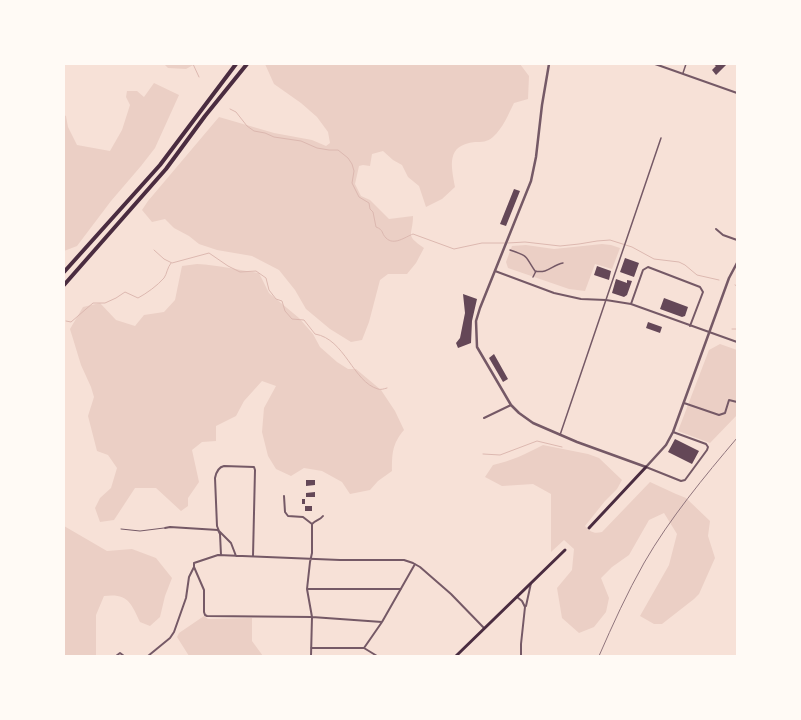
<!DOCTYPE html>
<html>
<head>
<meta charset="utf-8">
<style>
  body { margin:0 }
  #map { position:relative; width:801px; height:720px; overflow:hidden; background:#f7e1d7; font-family:Quicksand,sans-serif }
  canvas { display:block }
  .frame { position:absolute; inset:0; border:65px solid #fffaf5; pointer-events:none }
</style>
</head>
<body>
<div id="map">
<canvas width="801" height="720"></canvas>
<div class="frame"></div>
</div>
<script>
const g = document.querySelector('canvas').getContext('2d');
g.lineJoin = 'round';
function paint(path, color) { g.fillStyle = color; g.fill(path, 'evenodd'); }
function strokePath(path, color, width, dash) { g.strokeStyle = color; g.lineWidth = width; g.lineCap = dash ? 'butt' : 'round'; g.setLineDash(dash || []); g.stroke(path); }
const green = new Path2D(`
  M164,64H195L186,69L168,68Z
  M265,64H520L529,76L528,99L514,103C508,115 503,128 493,137C487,142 482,142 475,142C446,145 451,165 455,187L442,199L426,207L419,186L408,177L402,165L393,160L383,151L372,154L370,166L363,165L359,166L355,184L361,196L370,200L389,219L413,216C413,236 404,234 424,248L416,263L407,274H388L380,280L369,322L362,340L351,342L330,329L306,309L295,290L279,270L252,256L217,250L199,244L189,236L174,228L165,219L152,222L142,210L148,201L219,117L274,133L312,140L326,146L330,143L328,132L317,117L301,103L274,84Z
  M154,83L179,95L155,148L141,166L111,201L77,246L64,251V115L66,116L68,127L77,145L110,151L122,130L130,105L126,97L127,91H137L144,97Z
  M602,244L611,245L620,248L612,269L595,264L585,291L569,289L508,268L506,262L512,246L526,245L554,249Z
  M197,264C218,265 238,270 259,273L269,293L299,318L313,334L320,347L337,362L348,369H356L381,390L395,411L404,430C392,444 392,454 392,471L378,481L370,490L350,494L342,482L322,471L304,468L291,476L276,469L268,456L262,432L264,408L276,386L262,381L244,401L236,416L216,426V441L202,442L192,450L199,482L188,498V506L181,511L156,488H135L114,520L100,522L95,508L100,498L111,488L117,468L108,455L97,451L88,416L94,397L91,387L81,365L70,329L83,307L100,303L116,320L135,326L144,315L164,312L175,300L182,266Z
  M720,344L737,350V415L710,443L678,431L709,350Z
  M543,445L588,454L599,458L622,480L617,489L605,501L585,526C590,532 594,534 602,532L650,482L676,494L686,498L710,521L708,536L715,558L699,594L694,599L662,624H654L640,616L669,565L677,534L664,513L649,520L629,555L612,567L601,578L609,598L606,612L594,627L579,633L562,618L557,588L572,570L574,549L564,540L551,552V494L533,484L502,486L485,477L493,465C511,461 526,454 543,445Z
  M64,526L107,551L132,549L156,558L172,578L165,596L160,617L150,626L140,622C131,603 128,593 104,596L96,615V656H64Z
  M204,616L208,619L252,618V641L263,656H189L177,637L179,633Z`);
const stream = new Path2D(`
  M193,64L199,77
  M230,109L236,112L247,126L254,131L265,133L274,137L301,141L317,148L329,150H338L348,158L352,164L354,171L352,183L359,197L369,203L370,209L373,212L376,227C384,230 381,233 386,238C394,246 405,237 413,234L454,249L482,243H505
  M508,243L525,242L560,246L579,244L597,241L610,240L632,247L654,259L679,262L685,265L697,275L719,280
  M154,250L164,259L172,263L209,253L228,266L240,272L256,271L266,278L269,290L276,299L282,301L285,311L292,319L304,320L315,334C345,339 353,382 378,389C380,390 384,389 387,388
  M735,285L737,286
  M66,321L71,322L93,303H105L116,298L125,292L138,298C147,293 157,286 164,278C167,274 167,268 171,263
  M732,329H737
  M483,454L500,455L537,441L562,447`);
const building = new Path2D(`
  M713,64H727L716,75L712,70L716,66Z
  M514,189L520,191L506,226L500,224Z
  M625,258L639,263L634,277L620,272Z
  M597,266L611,271L609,280L594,275Z
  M616,279L627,283V280L632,281L627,295L624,297L612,293Z
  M463,294L477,299L472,321L471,343L458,348L456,343L460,338L465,313Z
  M664,298L688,307L685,316L682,317L660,309Z
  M648,322L662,327L660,333L646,328Z
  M494,354L508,379L503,382L489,358Z
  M675,439L699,451L692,464L668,452Z
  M306,480H315V485L306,486Z
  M315,492V497H306V493Z
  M302,499H305V504H302Z
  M305,506H312V511H305Z`);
const service = new Path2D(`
  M121,529L140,531L164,528`);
const pedestrian = new Path2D(`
  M683,73L686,64
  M510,250C530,257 524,255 535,271C548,274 552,265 563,263
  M533,277L536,271
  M560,435L661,138`);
const minor = new Path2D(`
  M655,64L737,93
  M716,229L723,235L737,240
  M495,271L554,293L581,299L606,300L631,304L737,342
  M631,304L643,270L648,267L700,287L703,292L690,326
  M684,403L719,415L725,413L729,400L737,402
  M484,418L511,405
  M646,467L681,481L685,480L707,450L708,447L706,444L673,432
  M284,496L285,512L288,516L303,517L312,524
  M312,524C316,520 320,520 323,516
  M165,528L170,527L218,530L220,534L221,555
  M236,556L231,543L219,531L217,526L215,478C216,473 219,467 224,466L254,467L255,470L253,556
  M194,567L204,590V612L205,615L207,616L312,617L382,622
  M307,589H401
  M517,597L522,601L525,607L521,644V656
  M526,606L531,583
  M311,648H364L377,656
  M364,648L382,622L415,564
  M116,656L120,653L124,656
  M148,656L170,638L174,632L186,598L189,577L194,567V563L218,555L340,560H404L413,563L420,567L451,594L484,628
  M311,656L312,617L307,589L310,562L312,553V524`);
const tertiary = new Path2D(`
  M549,64L542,105L536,157L531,181L480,308L476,321L477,347L511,405L519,413L533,423L577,442L646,467L666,445L673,432L729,278L737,263`);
const secondary = new Path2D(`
  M589,528L646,467
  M456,656L565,550`);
const motorway = new Path2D(`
  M64,272L160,165L236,64
  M64,285L166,169L205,116L247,64`);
const rail = new Path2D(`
  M599,656C613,624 627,593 644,563C670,518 704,477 737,438`);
paint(green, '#ebcfc5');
strokePath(stream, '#dcb8b0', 1);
paint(building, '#644757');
strokePath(service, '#755966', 1);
strokePath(pedestrian, '#755966', 1.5);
strokePath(minor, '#755966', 2);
strokePath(tertiary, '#755966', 2.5);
strokePath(secondary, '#4a2c40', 3);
strokePath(motorway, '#4a2c40', 4);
strokePath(rail, '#8f747c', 1);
</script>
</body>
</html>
